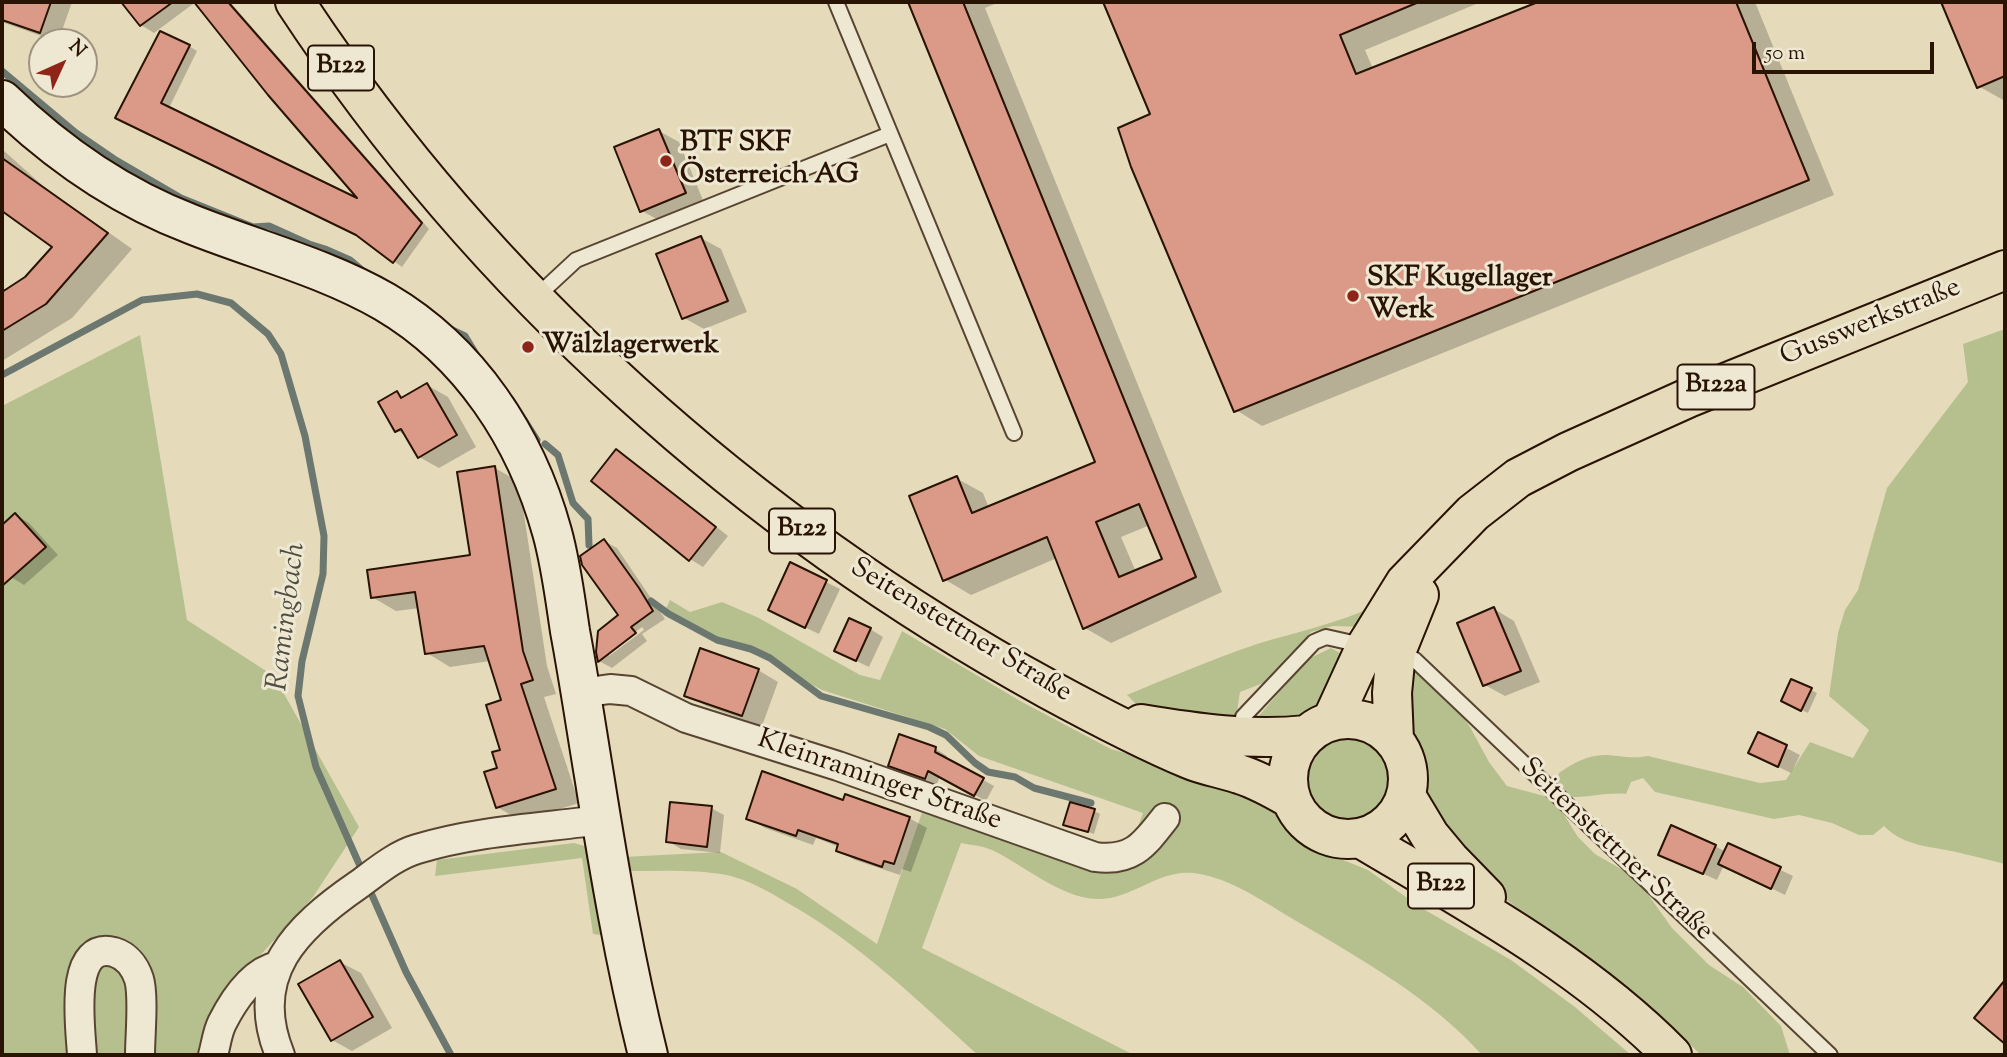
<!DOCTYPE html>
<html>
<head>
<meta charset="utf-8">
<style>
  body { margin:0 }
  #map { position:relative; width:2007px; height:1057px; overflow:hidden; background:#e5dbbb; font-family:"Sorts Mill Goudy",serif }
  canvas { display:block }
  .frame { position:absolute; inset:0; border:4px solid #291303; pointer-events:none }
  .north { position:absolute; left:28px; top:28px; width:70px; height:70px; box-sizing:border-box; background:#eee8d3; border:2px solid #9f9380; border-radius:50%; rotate:45deg; font-size:19px; font-weight:700; line-height:28px; text-align:center; color:#291303 }
  .north::after { content:''; display:block; margin:auto; width:24px; height:32px; background:#8f2418; clip-path:polygon(50% 0,100% 100%,50% 72%,0 100%) }
  .scale { position:absolute; left:1752px; top:42px; width:182px; height:32px; box-sizing:border-box; border:4px solid #291303; border-top:0; padding-left:9px; font-size:21px; line-height:24px; white-space:nowrap; color:#291303; -webkit-text-stroke:5px #eee8d3; paint-order:stroke }
</style>
</head>
<body>
<div id="map">
<canvas width="2007" height="1057"></canvas>
<div class="frame"></div>
<div class="north">N</div>
<div class="scale">50 m</div>
</div>
<script>
const g = document.querySelector('canvas').getContext('2d');
g.lineJoin = 'round';
function paint(path, color) { g.fillStyle = color; g.fill(path, 'evenodd'); }
function strokePath(path, color, width, dash) { g.strokeStyle = color; g.lineWidth = width; g.lineCap = dash ? 'butt' : 'round'; g.setLineDash(dash || []); g.stroke(path); }
function label(font, color, halo, rows, align = 'center') {
  g.font = font + ' "Sorts Mill Goudy",serif'; g.lineWidth = 6; g.setLineDash([]); g.textBaseline = 'middle'; g.strokeStyle = halo; g.fillStyle = color; for (const [text, x, y, turn = 0] of rows) {
    g.save(); g.translate(x, y); g.rotate((+turn || 0) * Math.PI / 180); g.textAlign = isNaN(turn) ? turn : align; if (halo) g.strokeText(text, 0, 0); g.fillText(text, 0, 0); g.restore();
  }
}
const green = new Path2D(`
  M2005,329V864C1989,860 1973,856 1956,852C1930,846 1905,847 1884,826L1873,835H1859L1832,823L1799,815L1774,819L1655,792L1643,778L1631,782L1626,794C1607,792 1588,798 1568,797L1556,784L1559,773C1573,763 1589,754 1607,755C1623,756 1631,759 1648,756L1760,783L1786,780L1810,742L1853,758L1869,730L1829,696L1838,633L1845,610L1858,590L1887,488L1968,382L1963,344Z
  M140,335L187,620L274,676L359,827L313,897L238,980L206,1021L198,1055H2V406Z
  M670,600L690,612L722,602L757,617L860,675L880,680L902,631L1022,702L1111,749L1181,769L1273,808L1294,831L1316,849L1368,870L1420,907L1511,960L1575,1007L1631,1055H1482C1431,998 1364,961 1298,922C1267,904 1230,877 1193,873C1159,869 1131,900 1097,899C1061,898 1023,865 992,850C983,846 971,845 961,843L922,948L1134,1055H978C917,1000 858,942 786,902C768,891 748,880 727,875C694,869 659,871 626,871L623,857L721,852L797,889L877,944L929,792L1094,848L1131,846L1143,813L979,756L945,729L822,690L759,656L703,635L663,615Z
  M1375,606L1367,627L1333,626L1311,632L1271,680L1240,692L1236,718H1257L1308,659L1331,648L1347,657L1322,708L1304,720L1266,728L1143,711L1127,695C1170,677 1213,659 1257,644C1297,632 1338,623 1375,606Z
  M1414,666L1457,708L1470,727L1489,762L1507,786L1548,797L1563,813L1578,837L1595,854L1628,873L1647,893L1672,928L1709,965L1743,987L1781,1026L1790,1055H1701L1671,1026L1486,884L1425,801L1421,784L1422,767L1406,719Z
  M1305 778a43 43 0 1 1 86 0a43 43 0 1 1-86 0Z
  M574,843L592,848L607,936L593,934L582,858L435,876L437,860Z`);
const shadow = new Path2D(`
  M2,2H72L58,42L2,22Z
  M124,2H191L193,4L154,33L141,25Z
  M202,2H230L429,229L402,267L359,236L126,122L189,46L197,51L169,108L364,203L198,5Z
  M910,2H1000L985,8L1222,592L1111,643L1085,628L1057,558L971,595L944,579L956,478L983,493L989,508L1097,463ZM1150,525L1165,560L1136,572L1121,537Z
  M1105,2H1481L1365,50L1373,69L1543,2H1755L1834,195L1262,426L1236,410L1152,115Z
  M1943,2H2005V101L1978,86Z
  M659,131L679,142L705,205L662,222L642,211Z
  M2,149L42,185L132,249L72,318L2,361V294L27,278L54,246L2,209Z
  M701,238L721,249L747,312L704,329L684,318Z
  M427,385L448,397L476,447L439,468L419,457L408,437L397,430V393L405,398Z
  M617,452L630,459L728,536L703,567L690,559L594,481Z
  M495,468L519,482L547,666L556,694L544,697L579,803L521,821L497,807L503,701L490,661L450,667L427,653L420,608L396,611L372,597L472,557Z
  M16,515L29,523L58,555L24,585L11,577L2,566V527Z
  M604,541L617,548L665,619L642,634L647,641L612,668L599,661L621,616ZM642,627L644,630L609,656V651Z
  M791,565L840,589L819,634L783,617Z
  M1494,609L1514,621L1540,682L1505,696L1485,685Z
  M870,629L883,637L869,667L850,658Z
  M758,670L778,682L762,726L706,706L686,695Z
  M1811,690L1817,693L1808,713L1789,704Z
  M1759,734L1800,755L1791,773L1764,760Z
  M900,736L936,749L947,756L946,759L994,786L986,801L940,776L937,784L901,772L890,765Z
  M844,802L909,818L927,828L911,872L902,869L900,875L855,860L838,850L839,847L816,838L813,845L765,828L748,818Z
  M711,808L724,815L720,853L681,849L668,841Z
  M1094,811L1100,814L1094,834L1065,824Z
  M1729,845L1793,876L1785,895L1724,865L1717,880L1674,861L1715,846L1726,852Z
  M340,962L361,973L392,1028L352,1051L332,1040Z`);
const stream = new Path2D(`
  M2,71L76,133L114,159L181,198L253,227L269,226L309,244L325,249L350,260L363,271
  M448,328L465,336L476,354
  M2,375L142,300L197,294L231,303L268,334L281,354L305,436L324,536L323,574L302,661L298,696L316,767L364,875
  M511,399L537,440
  M545,444L558,455L573,503L588,519L589,545
  M651,601L669,614L717,640L751,649L770,658L821,696L929,727L946,735L975,763L988,772L1015,777L1034,788L1091,803
  M368,886L406,972L451,1055`);
const building = new Path2D(`
  M2,2H51L40,33L2,20Z
  M121,2H173L140,26Z
  M194,2H228L422,223L393,263L356,235L115,118L160,31L190,45L161,103L357,198L268,95Z
  M908,2H963L1196,577L1083,629L1047,537L943,581L909,496L957,476L972,513L1095,462ZM1139,504L1162,559L1119,577L1096,522Z
  M1103,2H1419L1340,35L1356,74L1538,2H1736L1809,180L1234,412L1131,167L1118,128L1150,114Z
  M1941,2H2005V76L1977,88Z
  M659,129L686,193L640,212L614,147Z
  M2,158L108,233L46,304L2,331V292L25,277L52,247L2,211Z
  M701,236L728,301L682,319L656,254Z
  M427,383L457,435L418,458L401,429L395,432L378,402L397,391L401,398Z
  M616,449L716,527L689,561L591,481Z
  M495,466L523,651L533,680L521,684L556,789L496,808L484,772L497,768L492,752L500,750L486,705L501,700L484,646L425,654L415,592L371,598L367,570L470,555L457,472Z
  M15,513L46,547L2,586V525Z
  M604,539L639,588L653,611L631,627L636,633L598,662L596,652L598,631L618,615L582,565L580,556Z
  M790,562L827,580L805,628L768,610Z
  M1494,607L1521,671L1483,686L1457,623Z
  M849,618L871,628L856,661L834,651Z
  M700,648L759,669L742,716L684,696Z
  M1791,679L1812,688L1801,711L1781,701Z
  M1758,732L1787,745L1778,767L1748,753Z
  M899,734L936,747L935,752L984,778L974,796L928,771L925,779L888,766Z
  M762,771L843,800L845,794L910,817L894,864L884,861L882,867L836,851L838,844L798,830L796,836L746,819Z
  M670,802L712,806L707,847L666,842Z
  M1070,802L1095,809L1088,832L1063,825Z
  M1671,825L1716,845L1703,874L1658,855Z
  M1728,843L1781,867L1771,889L1718,864Z
  M340,960L373,1017L331,1041L298,984Z
  M2005,980V1044L1974,1018Z`);
const lane = new Path2D(`
  M836,2L1014,433
  M534,299L576,260L890,134
  M1399,653L1415,660L1830,1055
  M1243,717L1314,642L1326,637L1366,646`);
const street = new Path2D(`
  M581,693L610,689L631,691L686,718L838,766L1095,857C1132,862 1144,845 1165,818
  M82,1055C81,1031 67,940 114,952C127,956 135,967 139,979C144,996 140,1036 140,1055
  M213,1055C216,1045 217,1033 222,1023C233,1001 252,972 277,966
  M280,1055C247,975 297,927 358,885C376,872 396,855 417,849C476,831 540,828 601,820`);
const secondary = new Path2D(`
  M2,100C56,152 120,197 191,224C256,250 324,267 385,302C470,352 526,438 552,532C561,564 565,598 570,631C579,679 586,727 594,775C609,869 625,963 648,1055`);
const primary = new Path2D(`
  M295,2C483,288 749,525 1048,689C1094,714 1141,739 1189,759C1205,766 1222,768 1239,774C1258,780 1274,789 1291,799
  M1288 779a60 60 0 1 1 120 0a60 60 0 1 1-120 0Z
  M1332,720L1366,646L1405,583L1473,513L1518,478L1568,452L1688,398L2005,270
  M1141,724C1195,733 1252,741 1306,735
  M1394,740L1392,693L1396,652L1419,595
  M1406,796L1430,836L1450,860L1486,897
  M1360,838C1469,903 1582,964 1672,1055`);
const markers = [
  [666,161,7,"#8f2418"],
  [1353,296,7,"#8f2418"],
  [528,347,7,"#8f2418"]
];
const shields = [
  [341,68,66],
  [1716,387,77],
  [802,531,66],
  [1441,886,66]
];
const shieldNames = [
  ["B122",341,68],
  ["B122a",1716,387],
  ["B122",802,531],
  ["B122",1441,886]
];
const poiNames = [
  ["BTF SKF",680,145],
  ["Österreich AG",680,177],
  ["SKF Kugellager",1367,280],
  ["Werk",1367,312],
  ["Wälzlagerwerk",542,347]
];
const streetNames = [
  ["Gusswerkstraße",1871,324,-22],
  ["Seitenstettner Straße",960,632,31],
  ["Kleinraminger Straße",879,782,19],
  ["Seitenstettner Straße",1615,851,43]
];
const waterNames = [
  ["Ramingbach",289,617,-83]
];
paint(green, '#b6c08f');
paint(shadow, '#0003');
strokePath(stream, '#6b776f', 7);
paint(building, '#db9987');
strokePath(building, '#291303', 2);
strokePath(lane, '#584531', 18);
strokePath(street, '#584531', 32);
strokePath(secondary, '#291303', 42);
strokePath(primary, '#291303', 42);
strokePath(lane, '#eee8d3', 14);
strokePath(street, '#eee8d3', 28);
strokePath(secondary, '#eee8d3', 38);
strokePath(primary, '#e5dbbb', 38);
for (const [x, y, r, color] of markers) { const dot = new Path2D(); dot.arc(x, y, r, 0, 2 * Math.PI); g.fillStyle = color; g.fill(dot); strokePath(dot, '#eee8d3', 2.5); }
for (const [x, y, w] of shields) { const box = new Path2D(); box.roundRect(x - w / 2, y - 22.5, w, 45, 5); g.fillStyle = '#eee8d3'; g.fill(box); strokePath(box, '#291303', 2); }
label('bold 26px', '#291303', null, shieldNames);
label('bold 28px', '#291303', '#eee8d3', poiNames, 'left');
label('28px', '#291303', '#eee8d3', streetNames);
label('italic 30px', '#504d42', '#eee8d3', waterNames);
</script>
</body>
</html>
